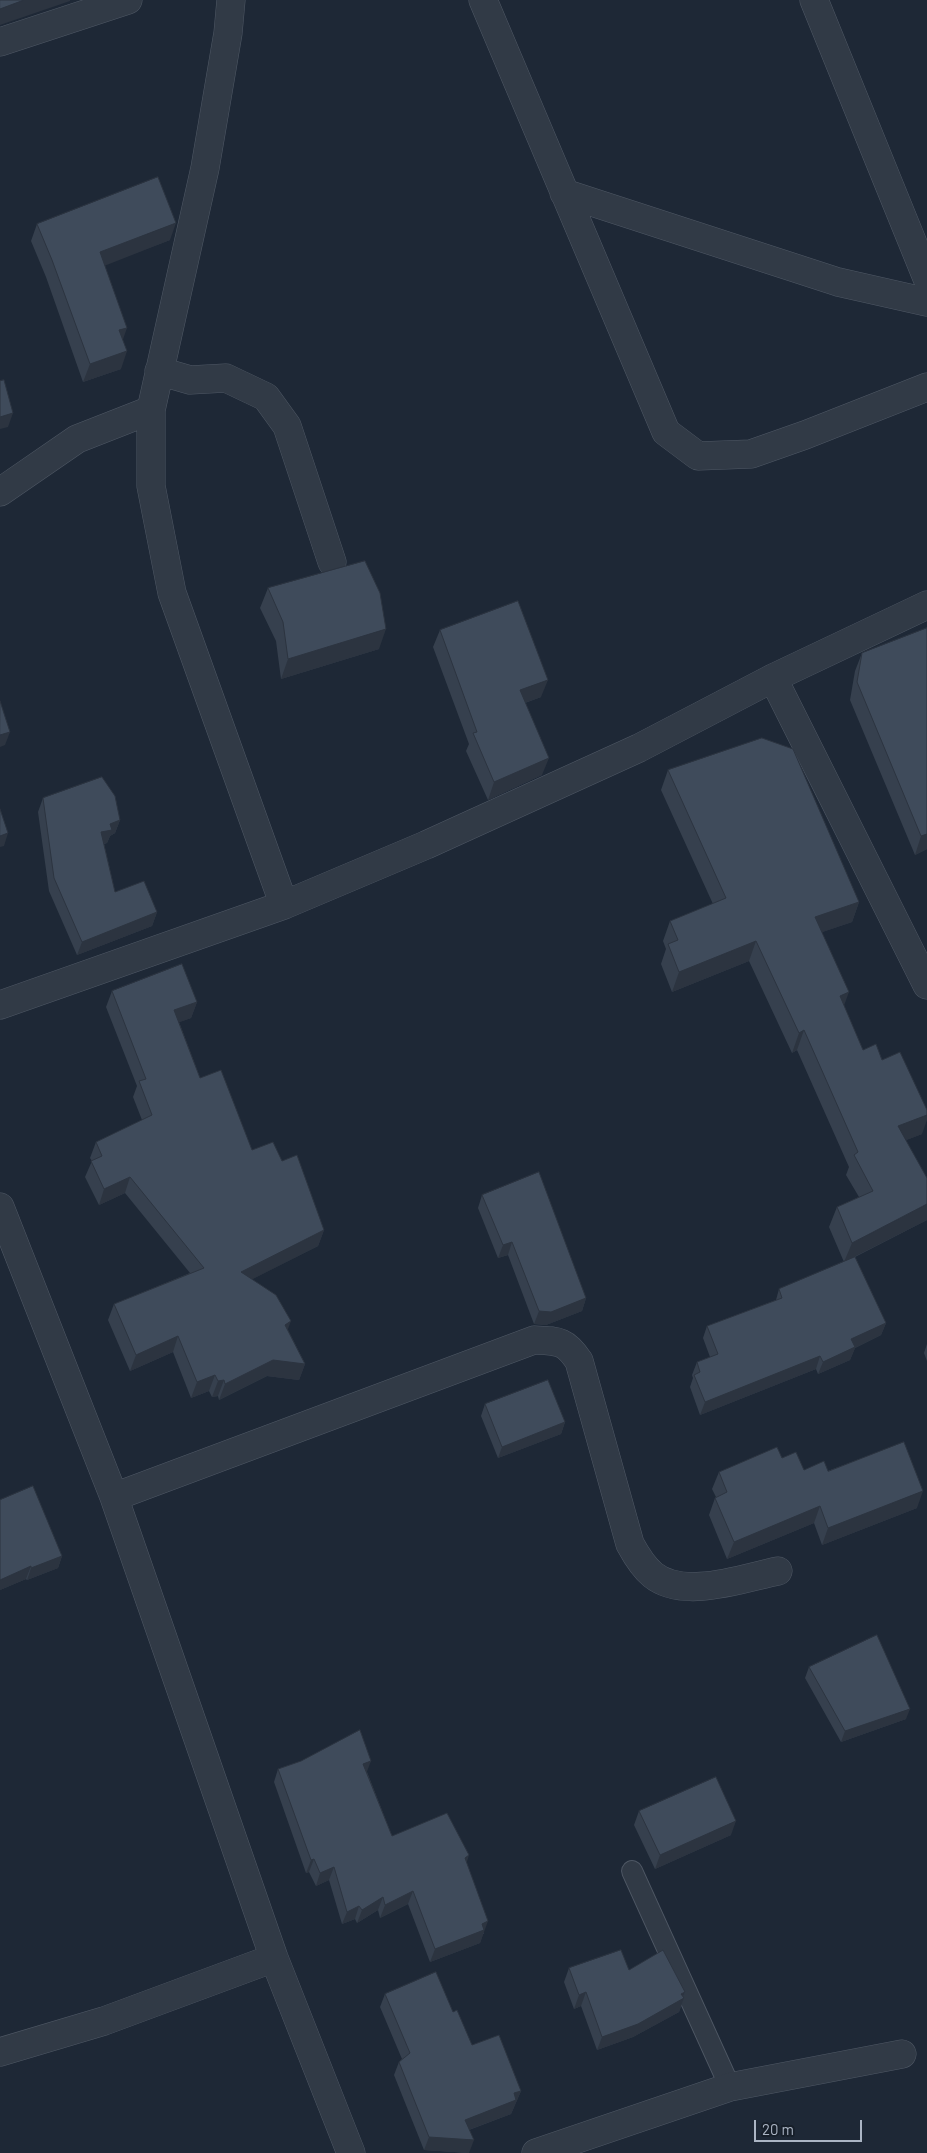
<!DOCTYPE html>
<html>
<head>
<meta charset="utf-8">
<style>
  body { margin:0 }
  #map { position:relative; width:927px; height:2153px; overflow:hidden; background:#1e2836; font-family:Barlow,sans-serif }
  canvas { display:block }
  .scale { position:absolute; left:754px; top:2120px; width:108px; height:22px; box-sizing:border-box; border:2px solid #abb5c4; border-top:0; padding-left:6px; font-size:15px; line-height:18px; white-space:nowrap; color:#abb5c4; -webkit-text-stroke:4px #171f2a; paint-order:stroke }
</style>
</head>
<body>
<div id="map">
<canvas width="927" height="2153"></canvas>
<div class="scale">20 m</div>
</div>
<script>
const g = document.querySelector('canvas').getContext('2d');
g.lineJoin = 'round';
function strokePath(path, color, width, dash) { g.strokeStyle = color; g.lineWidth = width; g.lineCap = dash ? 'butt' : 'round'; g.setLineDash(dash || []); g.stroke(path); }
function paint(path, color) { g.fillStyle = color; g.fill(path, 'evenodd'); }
const service = new Path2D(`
  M632,1871L730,2087`);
const minor = new Path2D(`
  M231,0L228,33L205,168L151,410V486L172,593L284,905
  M483,0L666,432L698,456L751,454L805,435L927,387
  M814,0L927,278
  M0,42L128,0
  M564,193L838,282L927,302
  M159,371L190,380L226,378L266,397L287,426L332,562
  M0,492L77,439L151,410
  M773,678L927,985
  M0,1005L284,905L426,845L639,748L773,678L927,605
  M0,1207L114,1497L274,1958L351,2153
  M114,1497L534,1340C558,1341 565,1340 579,1361L630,1544C636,1555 643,1567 653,1575C684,1600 743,1578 778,1571
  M0,2052L104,2021L274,1958
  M536,2153L730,2087L902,2054`);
const wall = new Path2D(`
  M37,224L170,240L104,265L122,339L121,369L83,382L46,277L31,241Z
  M268,588L379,649L281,679L276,641L260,608Z
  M440,630L541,697L525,703L542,775L488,800L466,751L469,744L433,647Z
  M862,653L927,849L915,855L850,700L855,671Z
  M668,770L859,902L852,922L822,932L844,1006L863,1050L882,1060L922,1134L906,1140L927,1220L855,1257L886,1323L881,1335L855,1348L850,1360L818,1374L816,1369L700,1415L690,1387L693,1378L692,1375L697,1362L710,1357L703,1338L707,1326L776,1300L779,1289L844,1262L829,1227L837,1207L859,1197L846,1175L849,1167L797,1050L792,1053L749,961L672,992L661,964L666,949L663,941L670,921L713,904L661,790Z
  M43,798L120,820L115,833L110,836L107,843L104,844L115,892L157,912L152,926L77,955L49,891L38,812Z
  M112,991L197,1002L191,1018L179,1022L200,1078L252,1150L282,1161L324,1230L318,1246L252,1279L288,1330L305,1364L299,1380L267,1376L219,1400L218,1396L212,1397L209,1391L191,1398L173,1352L130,1371L108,1320L114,1304L190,1273L125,1193L99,1205L85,1177L92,1161L90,1158L96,1142L142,1120L133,1097L137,1086L106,1007Z
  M482,1195L586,1298L582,1311L546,1325L534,1324L508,1255L498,1258L478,1208Z
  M927,1344V1361L924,1353Z
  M485,1404L565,1422L561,1434L498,1458L481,1416Z
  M782,1458L804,1470L828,1471L917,1508L822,1545L814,1523L727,1559L709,1515L715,1498L716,1497L712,1489L719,1472Z
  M0,1500L62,1556L58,1568L27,1580L26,1579L0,1590Z
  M809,1667L906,1719L841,1742L805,1678Z
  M278,1769L367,1772L392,1836L466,1863L484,1934H483L480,1943L430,1962L408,1904L380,1918L378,1910L357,1923L355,1919L342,1924L329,1880L316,1886L309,1872L306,1873L274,1782Z
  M639,1811L731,1835L655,1869L634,1825Z
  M569,1968L629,1970L685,1992L683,1997L684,1998L679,2012L633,2037L597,2050L581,2006L574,2009L564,1982Z
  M385,1994L453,2012L472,2045L521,2091L511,2114L469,2130V2153L424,2150L394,2075L399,2062L402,2059L380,2007Z`);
const shadedWall = new Path2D(`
  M24,0H70V1L0,25V9Z
  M176,223L170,240L94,270L100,252Z
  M127,328L121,345L119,330Z
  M127,351L121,369L83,382L90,364Z
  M13,413L8,427L0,429V417Z
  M386,629L379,649L281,679L288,659Z
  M548,680L541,697L513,707L520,690Z
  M10,732L5,745L0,747V735Z
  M549,758L542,775L488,800L494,782Z
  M120,820L115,833L110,836L107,843L96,845L101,832L110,824Z
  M8,833L4,846L0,847V836Z
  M927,834V849L915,855L921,836Z
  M859,902L852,922L808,937L815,917Z
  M157,912L152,926L77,955L82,942Z
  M756,941L749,961L672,992L679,972Z
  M849,992L842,1011L840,996Z
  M197,1002L191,1018L169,1026L174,1010Z
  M804,1030L797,1050L792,1053L799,1033Z
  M927,1115V1120L922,1134L891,1146L898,1126Z
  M130,1177L125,1193L99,1205L104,1189Z
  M927,1204V1220L844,1262L852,1243Z
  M324,1230L318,1246L235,1288L241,1272Z
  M512,1242L508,1255L498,1258L503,1245Z
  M586,1298L582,1311L546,1325L534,1324L539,1311Z
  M291,1321L285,1337V1325Z
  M886,1323L881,1335L855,1348L850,1360L818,1374L823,1362L851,1339Z
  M178,1336L173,1352L130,1371L136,1355Z
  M820,1356L816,1369L700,1415L705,1402Z
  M273,1360L305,1364L299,1380L267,1376L219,1400L225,1384Z
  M215,1375L209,1391L191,1398L197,1382Z
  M224,1380L218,1396L212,1397L218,1381Z
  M565,1422L561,1434L498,1458L502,1447Z
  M923,1491L917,1508L822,1545L828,1528Z
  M820,1506L814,1523L727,1559L734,1542Z
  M62,1556L58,1568L27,1580L31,1568Z
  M31,1566L26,1579L0,1590V1580Z
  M910,1709L906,1719L841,1742L845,1731Z
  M371,1761L366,1774L363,1764Z
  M736,1821L731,1835L655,1869L660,1855Z
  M469,1855L465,1868V1858Z
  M314,1859L309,1872L306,1873L311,1860Z
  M334,1867L329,1880L316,1886L320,1873Z
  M413,1891L408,1904L380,1918L385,1905Z
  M383,1897L378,1910L357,1923L362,1910Z
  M359,1906L355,1919L342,1924L347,1912Z
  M488,1921L480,1943L430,1962L435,1949L482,1924Z
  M586,1992L581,2006L574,2009L579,1995Z
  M685,1992L682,1999L684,1998L679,2012L633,2037L597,2050L602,2037Z
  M521,2091L511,2114L460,2133L465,2120L514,2093Z
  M429,2137L474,2140L469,2153L424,2150Z`);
const building = new Path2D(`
  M0,0H24L0,9Z
  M158,177L176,223L100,252L127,328L119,330L127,351L90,364L52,260L37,224Z
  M4,380L13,413L0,417V381Z
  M365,561L380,593L386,629L288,659L283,622L268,588Z
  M518,601L548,680L520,690L549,758L494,782L473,733L477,732L440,630Z
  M927,628V834L921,836L857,682L862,653Z
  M0,701L10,732L0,735Z
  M762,738L793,749L859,902L815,917L849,992L840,996L863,1050L876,1044L882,1060L900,1052L927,1110V1115L898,1126L927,1178V1204L852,1243L837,1207L873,1191L854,1155L858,1152L804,1030L799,1033L756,941L679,972L668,944L678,940L670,921L726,898L668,770Z
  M102,777L115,796L120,820L110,824L112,830L101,832L115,892L144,881L157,912L82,942L54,878L43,798Z
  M0,809L8,833L0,836Z
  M182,964L197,1002L174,1010L200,1078L221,1070L252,1150L273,1142L282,1161L297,1155L324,1230L241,1272L276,1295L291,1321L285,1325L305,1364L273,1360L225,1384L224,1380L218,1381L215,1375L197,1382L178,1336L136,1355L114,1304L204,1268L130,1177L104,1189L91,1161L102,1156L96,1142L152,1115L139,1081L146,1079L112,991Z
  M539,1172L586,1298L551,1312L539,1311L512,1242L503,1245L482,1195Z
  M855,1257L886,1323L851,1339L855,1347L823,1362L820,1356L705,1402L694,1375L700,1372L697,1362L718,1354L707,1326L782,1298L779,1289Z
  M548,1380L565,1422L502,1447L485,1404Z
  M904,1442L923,1491L828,1528L820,1506L734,1542L715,1498L727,1492L719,1472L777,1447L782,1458L796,1452L804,1470L824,1461L828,1471Z
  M33,1486L62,1556L31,1568V1566L0,1580V1500Z
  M877,1635L910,1709L845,1731L809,1667Z
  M360,1730L371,1761L363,1764L392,1836L447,1813L469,1855L465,1858L488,1921L482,1924L484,1930L435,1949L413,1891L385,1905L383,1897L362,1910L359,1906L347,1912L334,1867L320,1873L314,1859L311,1860L278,1769L301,1761Z
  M716,1777L736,1821L660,1855L639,1811Z
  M621,1950L629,1970L663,1950L685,1992L681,1994L684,1998L638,2024L602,2037L586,1992L579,1995L569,1968Z
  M436,1972L453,2012L457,2010L472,2045L499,2035L521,2091L514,2093L516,2100L465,2120L474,2140L429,2137L399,2062L410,2053L385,1994Z`);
strokePath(service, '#4f5865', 22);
strokePath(minor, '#4f5865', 29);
strokePath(service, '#313a46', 20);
strokePath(minor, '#313a46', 28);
paint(wall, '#36404e');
paint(shadedWall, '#2c3440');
paint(building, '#3f4b5b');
strokePath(building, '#2c3440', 1);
</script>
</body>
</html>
